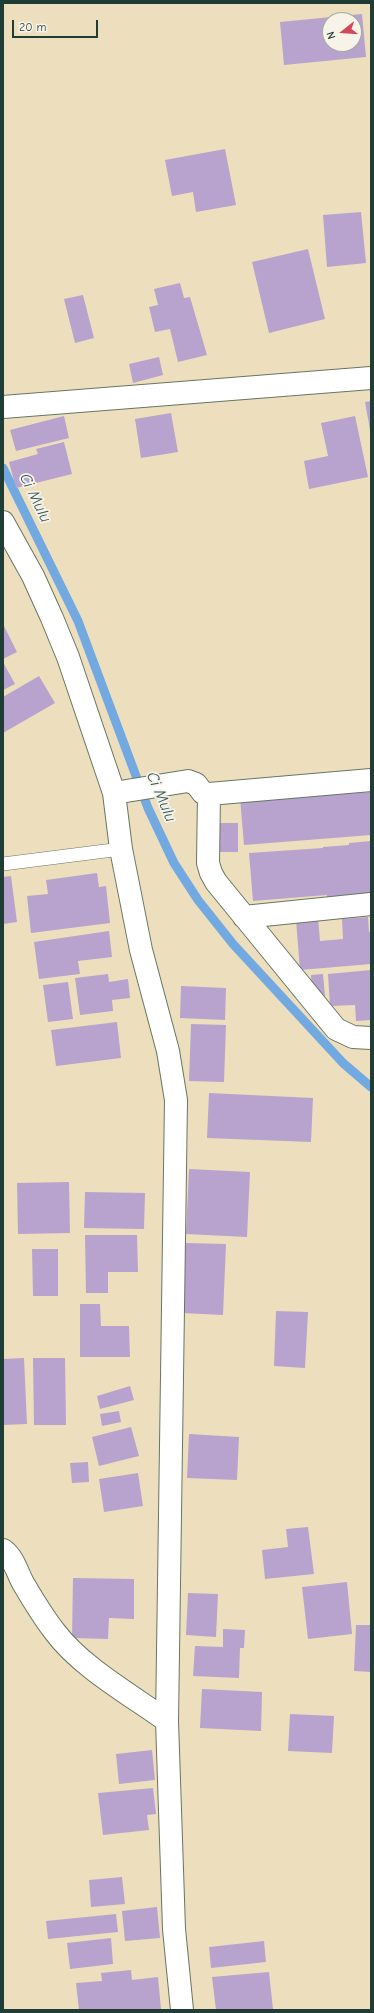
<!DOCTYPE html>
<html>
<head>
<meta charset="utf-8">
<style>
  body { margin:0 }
  #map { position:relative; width:374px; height:2013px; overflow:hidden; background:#eddfbd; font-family:"Comic Neue",sans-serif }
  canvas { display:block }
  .frame { position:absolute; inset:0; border:4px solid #1f3d34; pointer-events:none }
  .north { position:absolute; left:322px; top:12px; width:40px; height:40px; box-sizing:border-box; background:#f7f3e8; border:1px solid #a1aaa0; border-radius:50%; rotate:253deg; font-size:11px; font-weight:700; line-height:16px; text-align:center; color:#1f3d34 }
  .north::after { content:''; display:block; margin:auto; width:14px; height:18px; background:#d1495b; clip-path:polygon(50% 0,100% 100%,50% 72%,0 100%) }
  .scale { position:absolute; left:12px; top:20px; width:86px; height:18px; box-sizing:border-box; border:2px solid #1f3d34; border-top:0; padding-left:5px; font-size:12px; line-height:14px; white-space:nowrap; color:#1f3d34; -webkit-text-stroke:3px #f7f3e8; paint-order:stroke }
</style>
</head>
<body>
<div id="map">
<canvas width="374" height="2013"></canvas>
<div class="frame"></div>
<div class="north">N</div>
<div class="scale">20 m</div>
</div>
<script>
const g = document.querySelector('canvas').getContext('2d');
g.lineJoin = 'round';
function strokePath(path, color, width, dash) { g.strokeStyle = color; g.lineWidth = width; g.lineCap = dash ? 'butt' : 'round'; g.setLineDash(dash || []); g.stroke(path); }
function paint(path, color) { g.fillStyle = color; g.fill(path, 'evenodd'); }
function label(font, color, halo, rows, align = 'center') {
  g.font = font + ' "Comic Neue",sans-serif'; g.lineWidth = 3.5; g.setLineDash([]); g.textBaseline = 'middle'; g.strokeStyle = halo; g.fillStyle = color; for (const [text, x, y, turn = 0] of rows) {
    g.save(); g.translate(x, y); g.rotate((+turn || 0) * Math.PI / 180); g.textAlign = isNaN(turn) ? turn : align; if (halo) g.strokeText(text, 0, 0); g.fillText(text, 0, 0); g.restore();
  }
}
const stream = new Path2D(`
  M3,468L78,621L148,808L174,863L198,900L233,944L343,1063L371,1087`);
const building = new Path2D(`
  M362,14L366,57L284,65L280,22ZM330,20H354V44H330Z
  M225,149L236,205L196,212L193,192L172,196L165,160Z
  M361,212L366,263L327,267L323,215Z
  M308,249L325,319L269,333L252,262Z
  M180,283L184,298L190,297L207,355L178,362L170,329L155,332L149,307L158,305L154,289Z
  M83,295L94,338L75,343L64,299Z
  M159,357L163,375L133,383L129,364Z
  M371,401V430H370L365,402Z
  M171,413L178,452L141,458L135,419Z
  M64,416L69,438L16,451L10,430Z
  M355,416L368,477L309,489L304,461L328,456L321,423Z
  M64,442L72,474L16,488L9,462L38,454L36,449Z
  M3,624L17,652L3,659Z
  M3,662L15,684L3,690Z
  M39,676L55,703L3,733V697Z
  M371,792V835L244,845L240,798H287Z
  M214,823H238V852H214Z
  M371,841V896L327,900V895L253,901L249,853L323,848V847L349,845V843Z
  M97,873L99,887L106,886L110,923L31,933L27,896L48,894L46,880Z
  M11,876L17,922L3,924V877Z
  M368,917L369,932H371V964L300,970L296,920L318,918L320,941L343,939L342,919Z
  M109,931L112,957L78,961L80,974L39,979L34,942Z
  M371,970V1020L356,1021L355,1005L330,1006L328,974Z
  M108,974L109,982L128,979L130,998L112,1000L113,1011L80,1015L75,978Z
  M323,974L325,996L312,997L311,975Z
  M68,982L73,1019L48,1022L43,985Z
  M181,986L226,988L225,1020L180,1018Z
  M117,1022L121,1058L56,1066L51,1030Z
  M191,1024L226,1025L224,1082L189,1081Z
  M209,1093L313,1098L311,1142L207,1138Z
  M189,1169L250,1172L247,1237L186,1234Z
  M69,1182L70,1233L18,1234L17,1183Z
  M85,1192L145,1193L144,1229L84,1228Z
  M85,1235H137L138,1272H108V1293H86Z
  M185,1243L226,1244L223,1315L182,1313Z
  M32,1249H58V1296H33Z
  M80,1304H100L101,1326H129L130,1357H80Z
  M276,1311L308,1312L305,1368L274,1366Z
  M24,1358L27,1424L3,1425V1359Z
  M33,1358H65L66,1425H34Z
  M130,1386L134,1400L100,1409L97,1396Z
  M119,1411L121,1422L102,1426L100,1414Z
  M131,1427L139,1456L99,1466L92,1437Z
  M189,1434L239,1437L237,1480L187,1478Z
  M88,1462L89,1482L72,1483L70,1463Z
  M138,1473L143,1506L104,1512L99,1479Z
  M308,1527L314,1574L265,1579L262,1550L288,1547L286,1529Z
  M73,1578L134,1579V1619L109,1618L108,1639L72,1638Z
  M347,1582L352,1634L308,1639L302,1587Z
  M188,1593L218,1594L216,1637L186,1635Z
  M356,1625H371V1672L354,1671Z
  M223,1629L245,1630L244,1648H240L239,1678L193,1676L195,1646L223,1647Z
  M202,1689L262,1692L261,1731L200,1728Z
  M290,1714L334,1716L332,1753L288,1751Z
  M152,1750L155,1780L119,1784L116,1754Z
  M153,1788L156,1814L147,1815L149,1830L103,1835L98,1793Z
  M122,1877L125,1904L91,1907L89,1880Z
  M157,1907L160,1938L125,1941L122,1911Z
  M116,1914L118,1932L48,1939L46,1921Z
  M111,1938L113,1964L70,1969L67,1943Z
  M264,1941L266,1962L211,1968L209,1947Z
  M131,1970L132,1980L158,1977L161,2009L79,2010L76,1983L102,1981L101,1973Z
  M269,1972L273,2009L216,2010L212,1977Z`);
const service = new Path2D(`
  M3,864L121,849`);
const minor = new Path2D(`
  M3,522L33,576L52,618L68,657L114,793L121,849L141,950L168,1051L176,1100L167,1721L174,1929L182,2010
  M114,793L188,781L196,784L203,793L209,794L371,780
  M209,794L208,863L211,873L216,882L336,1029L353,1037L371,1038
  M244,917L371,904
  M3,1550C14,1558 17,1572 23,1583C33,1600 43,1617 55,1632C81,1667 131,1695 167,1721`);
const tertiary = new Path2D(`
  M3,407L371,378`);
const waterNames = [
  ["Ci Mulu",35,498,64],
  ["Ci Mulu",161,797,67]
];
strokePath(stream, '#72a9e0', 9);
paint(building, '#b7a3ce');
strokePath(service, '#677664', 14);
strokePath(minor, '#677664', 24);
strokePath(tertiary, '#677664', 24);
strokePath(service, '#fff', 13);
strokePath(minor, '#fff', 22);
strokePath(tertiary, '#fff', 22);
label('italic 16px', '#34585f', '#f7f3e8', waterNames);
</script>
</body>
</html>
